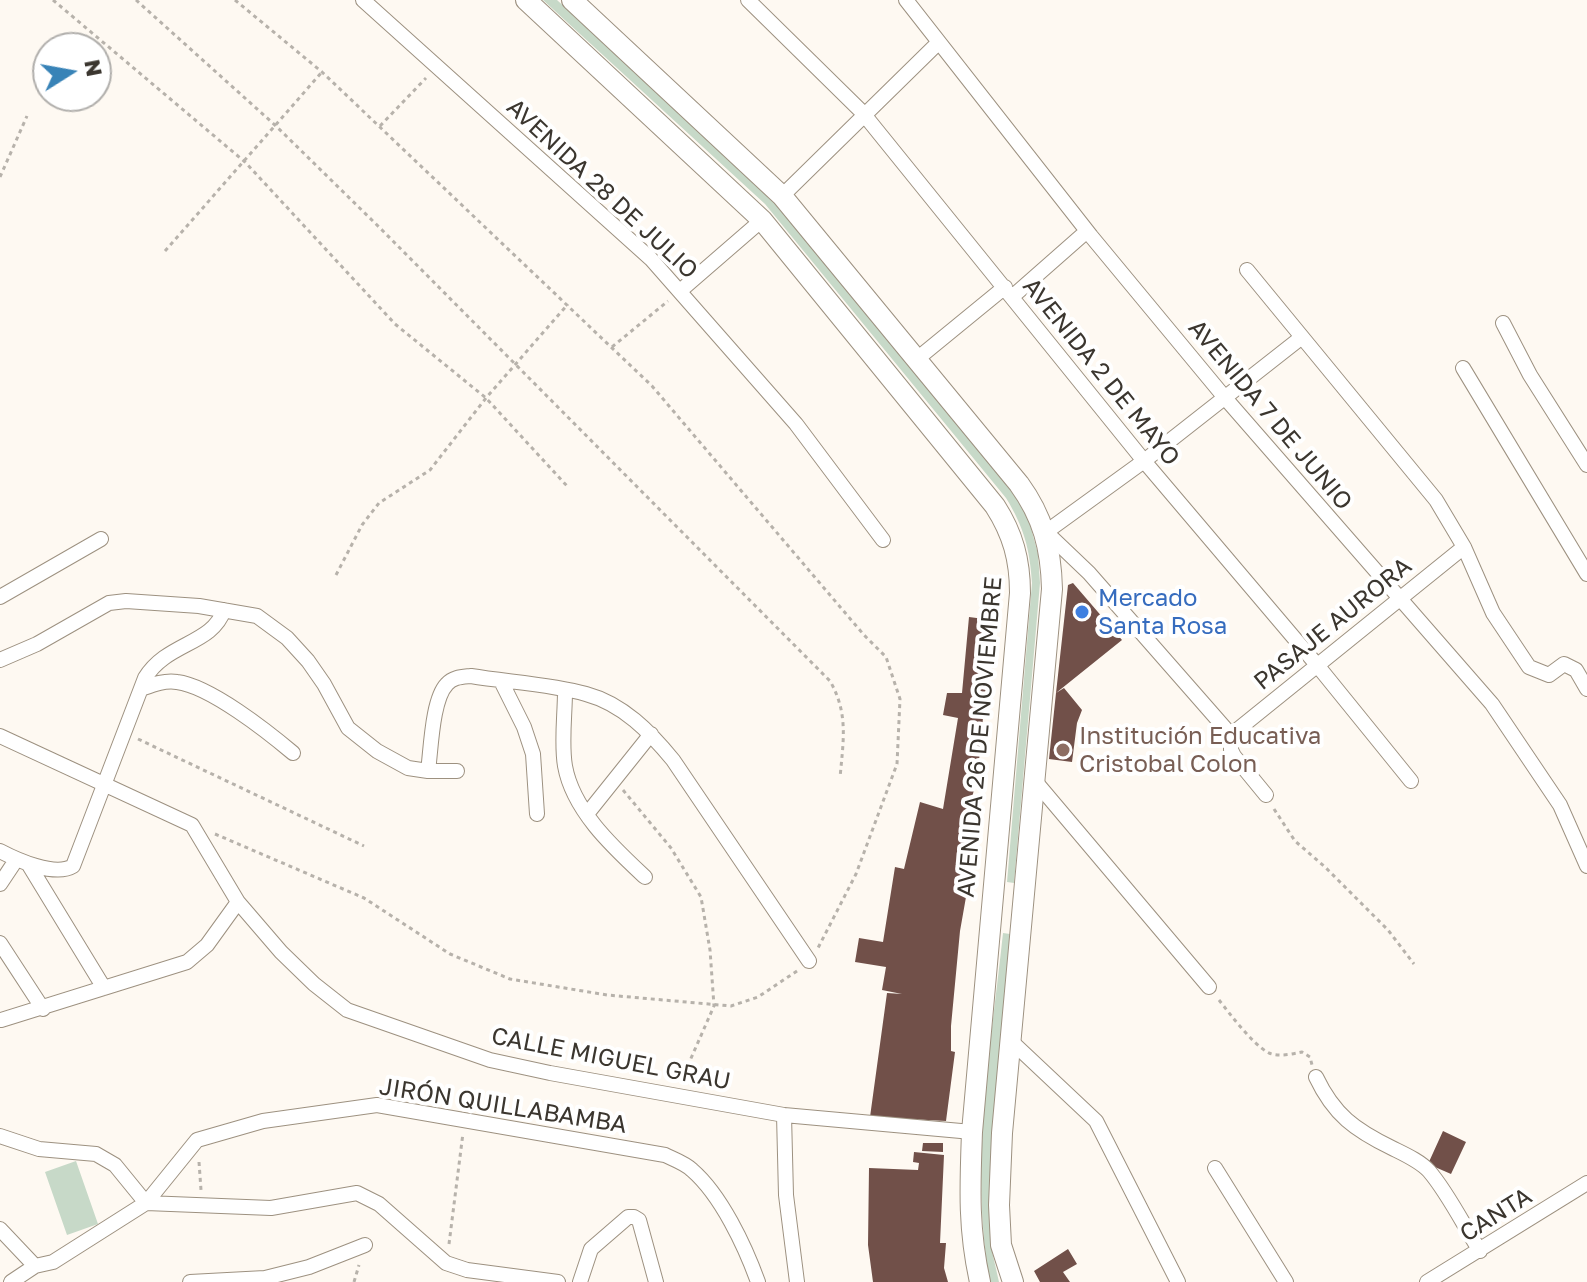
<!DOCTYPE html>
<html>
<head>
<meta charset="utf-8">
<style>
  body { margin:0 }
  #map { position:relative; width:1587px; height:1282px; overflow:hidden; background:#fef9f2; font-family:"Golos Text",sans-serif }
  canvas { display:block }
  .north { position:absolute; left:32px; top:32px; width:80px; height:80px; box-sizing:border-box; background:#fff; border:2px solid #b1afac; border-radius:50%; rotate:79deg; font-size:22px; font-weight:700; line-height:32px; text-align:center; color:#3b362f }
  .north::after { content:''; display:block; margin:auto; width:28px; height:36px; background:#3883b7; clip-path:polygon(50% 0,100% 100%,50% 72%,0 100%) }
</style>
</head>
<body>
<div id="map">
<canvas width="1587" height="1282"></canvas>
<div class="north">N</div>
</div>
<script>
const g = document.querySelector('canvas').getContext('2d');
g.lineJoin = 'round';
function paint(path, color) { g.fillStyle = color; g.fill(path, 'evenodd'); }
function strokePath(path, color, width, dash) { g.strokeStyle = color; g.lineWidth = width; g.lineCap = dash ? 'butt' : 'round'; g.setLineDash(dash || []); g.stroke(path); }
function label(font, color, halo, rows, align = 'center') {
  g.font = font + ' "Golos Text",sans-serif'; g.lineWidth = 8; g.setLineDash([]); g.textBaseline = 'middle'; g.strokeStyle = halo; g.fillStyle = color; for (const [text, x, y, turn = 0] of rows) {
    g.save(); g.translate(x, y); g.rotate((+turn || 0) * Math.PI / 180); g.textAlign = isNaN(turn) ? turn : align; if (halo) g.strokeText(text, 0, 0); g.fillText(text, 0, 0); g.restore();
  }
}
const green = new Path2D(`
  M543,0H557L771,198L924,382L1013,493L1028,517L1038,554L1040,583L1014,883L1007,882L1032,583C1030,550 1024,527 1006,498L765,204Z
  M1003,933L1010,934L989,1187L991,1247L999,1282H990C969,1169 991,1046 1003,933Z
  M76,1161L98,1224L67,1235L45,1172Z`);
const building = new Path2D(`
  M1073,583L1122,640L1056,693L1064,688L1082,710L1077,723L1072,762L1049,759L1056,693L1068,585Z
  M969,617L992,620L978,772L970,807L960,878L969,880L960,931L951,1026V1051L955,1052L946,1121L870,1117L887,993L902,994L882,990L886,967L855,962L859,938L883,942L895,867L904,869L920,802L943,809L958,718L943,715L947,693H962Z
  M1443,1131L1466,1142L1451,1174L1428,1164Z
  M923,1143H943V1152L922,1151Z
  M914,1152L944,1155L940,1243H946L944,1268L948,1282H873L868,1245L869,1168L918,1170L919,1163L913,1162Z
  M1068,1249L1077,1264L1063,1272L1070,1282H1040L1034,1271Z`);
const path = new Path2D(`
  M53,0L245,162L395,324L486,398L567,486
  M136,0L276,126L379,227L830,681C849,714 843,742 840,778
  M235,0L322,72L652,386L864,635L886,657L900,699L897,764L856,874L818,948
  M380,126L426,78
  M0,177L27,116
  M165,251L322,72
  M612,347L668,301
  M336,575L362,525L379,503L430,470L486,398L568,304
  M138,739L364,846
  M623,790L671,848L701,897L710,950L714,1006L681,1081
  M1274,809L1295,841L1325,867L1388,930L1414,964
  M215,834L364,898L450,954L510,979L607,995L731,1006L758,997L797,971
  M1219,1000C1230,1014 1253,1045 1269,1053C1279,1057 1292,1054 1302,1052L1310,1057L1312,1065
  M199,1162L201,1190
  M449,1244L463,1133
  M354,1282L359,1265`);
const street = new Path2D(`
  M363,0L651,259L796,424L883,540
  M748,0L862,112L1144,461L1317,665L1411,781
  M906,0L1091,236L1226,399L1492,704L1560,805L1587,866
  M782,196L938,43
  M1247,270L1436,500L1464,547L1493,613L1529,667L1549,675L1564,664L1576,670L1587,689
  M680,291L762,220
  M1012,297L1087,231
  M1503,323L1530,375L1587,465
  M917,359L1005,287
  M1463,368L1587,574
  M0,597L101,539
  M0,660L37,644L109,603L126,601L199,606L257,616L287,638L308,661L324,684L348,728L377,751L408,768L428,771H457
  M501,681L524,727L533,754L537,814
  M141,689C152,685 164,680 177,682C210,686 268,732 293,753
  M565,691C565,715 561,743 565,766C573,811 614,848 645,877
  M1231,735L1464,547
  M0,736L192,825L238,902L281,952L314,984L347,1010L490,1060L550,1073L784,1115L972,1132
  M428,771C431,750 432,699 447,684C453,677 462,677 471,676C507,682 551,684 586,694C623,704 650,732 673,760L809,961
  M1035,781L1209,987
  M1266,795L1234,756L1231,750V735L1089,573L1046,532L1144,461L1302,337
  M587,814L651,734
  M0,851C17,860 55,877 73,866L145,678C167,642 212,645 224,610
  M29,865L104,988
  M0,884L16,860
  M0,943L43,1009
  M1,1020L187,962L207,945L238,902
  M1011,1041L1096,1121L1178,1282
  M1316,1077C1334,1115 1355,1130 1392,1148C1404,1154 1420,1161 1429,1171C1448,1193 1464,1226 1480,1251
  M784,1115L786,1195L797,1282
  M0,1136L39,1149L96,1154L115,1165L146,1203
  M1215,1168L1286,1282
  M146,1203L271,1208L357,1193L379,1204L446,1263L467,1270L558,1282
  M0,1229L35,1266L53,1262L146,1203L197,1140L263,1121L377,1105L665,1155C673,1159 685,1163 692,1170C721,1195 745,1246 758,1282
  M11,1282L35,1266
  M190,1282L265,1278L309,1267L365,1245
  M580,1282L591,1249L628,1217H634L639,1220L656,1282
  M1427,1282L1587,1183`);
const secondary = new Path2D(`
  M526,0L762,220L995,506C1013,534 1020,560 1020,593L972,1132C970,1187 968,1228 980,1282
  M572,0L782,196L1019,484C1043,517 1051,548 1052,589L1002,1133L999,1205L1001,1245L1013,1282`);
const markers = [
  [1082,612,8,"#3f7fe0"],
  [1063,750,8,"#8d6e63"]
];
const streetNames = [
  ["AVENIDA 28 DE JULIO",602,189,43],
  ["AVENIDA 2 DE MAYO",1101,372,51],
  ["AVENIDA 7 DE JUNIO",1270,415,50],
  ["PASAJE AURORA",1333,624,-39],
  ["AVENIDA 26 DE NOVIEMBRE",980,737,-85],
  ["CALLE MIGUEL GRAU",611,1059,11],
  ["JIRÓN QUILLABAMBA",503,1106,9],
  ["CANTA",1496,1215,-32]
];
const shopNames = [
  ["Mercado",1098,598],
  ["Santa Rosa",1098,626]
];
const educationNames = [
  ["Institución Educativa",1079,736],
  ["Cristobal Colon",1079,764]
];
paint(green, '#c7d9c8');
paint(building, '#715049');
strokePath(street, '#9d9180', 16);
strokePath(secondary, '#9d9180', 22);
strokePath(path, '#b7b2ab', 3, [4, 4]);
strokePath(street, '#fff', 14);
strokePath(secondary, '#fff', 20);
for (const [x, y, r, color] of markers) { const dot = new Path2D(); dot.arc(x, y, r, 0, 2 * Math.PI); g.fillStyle = color; g.fill(dot); strokePath(dot, '#fff', 3); }
label('24px', '#3b362f', '#fff', streetNames);
label('24px', '#366cbe', '#fff', shopNames, 'left');
label('24px', '#785e54', '#fff', educationNames, 'left');
</script>
</body>
</html>
